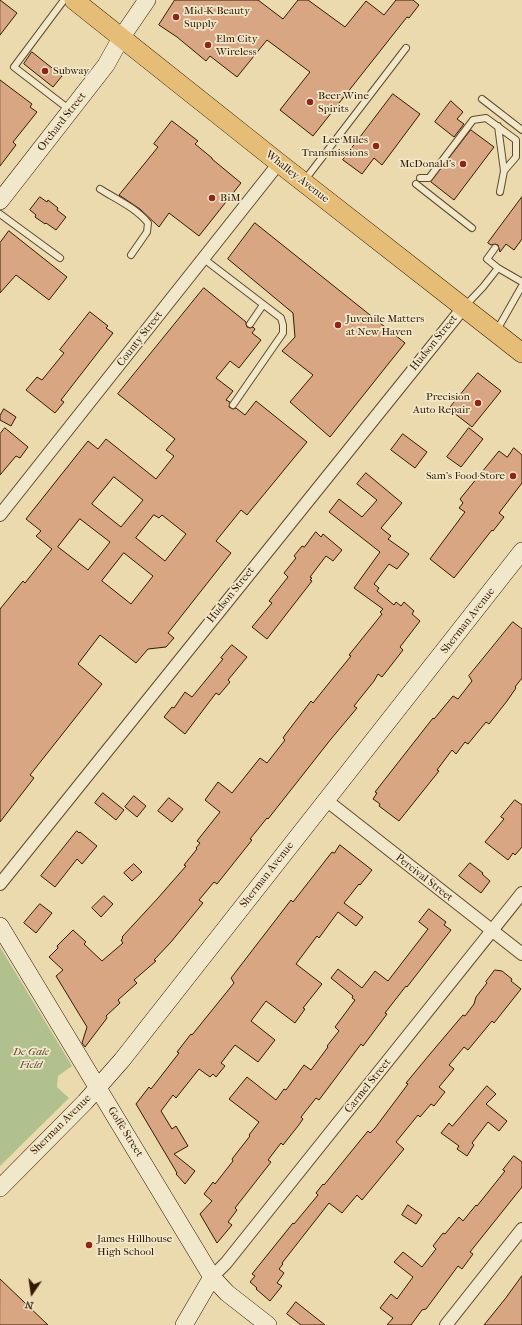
<!DOCTYPE html>
<html>
<head>
<meta charset="utf-8">
<style>
  body { margin:0 }
  #map { position:relative; width:522px; height:1325px; overflow:hidden; background:#eadaad; font-family:"IM FELL French Canon",serif }
  canvas { display:block }
  .north { position:absolute; left:12px; top:1273px; width:40px; height:40px; -webkit-text-stroke:3px #f1e7ca; paint-order:stroke; rotate:193deg; font-size:11px; font-weight:700; line-height:16px; text-align:center; color:#341b00 }
  .north::after { content:''; display:block; margin:auto; width:14px; height:18px; background:#341b00; clip-path:polygon(50% 0,100% 100%,50% 72%,0 100%) }
</style>
</head>
<body>
<div id="map">
<canvas width="522" height="1325"></canvas>
<div class="north">N</div>
</div>
<script>
const g = document.querySelector('canvas').getContext('2d');
g.lineJoin = 'round';
function paint(path, color) { g.fillStyle = color; g.fill(path, 'evenodd'); }
function strokePath(path, color, width, dash) { g.strokeStyle = color; g.lineWidth = width; g.lineCap = dash ? 'butt' : 'round'; g.setLineDash(dash || []); g.stroke(path); }
function label(font, color, halo, rows, align = 'center') {
  g.font = font + ' "IM FELL French Canon",serif'; g.lineWidth = 3.5; g.setLineDash([]); g.textBaseline = 'middle'; g.strokeStyle = halo; g.fillStyle = color; for (const [text, x, y, turn = 0] of rows) {
    g.save(); g.translate(x, y); g.rotate((+turn || 0) * Math.PI / 180); g.textAlign = isNaN(turn) ? turn : align; if (halo) g.strokeText(text, 0, 0); g.fillText(text, 0, 0); g.restore();
  }
}
const green = new Path2D(`
  M0,947L72,1066L58,1076L57,1087L69,1098L0,1166Z`);
const building = new Path2D(`
  M0,0L17,13L0,35Z
  M175,0H258L283,19L298,0H308L345,27L366,1L384,15L396,0H413L419,5L409,18L407,17L313,136L280,110L310,72L267,40L237,77L210,56L206,61L177,37L159,25Z
  M32,52L62,76L53,87L24,64Z
  M0,80L32,104L30,107L37,112L13,142L16,145L0,166Z
  M393,94L420,114L382,165L374,158L362,174L343,160Z
  M451,101L463,112L457,119L464,124L454,137L435,122Z
  M172,121L198,141L195,144L212,158V159L241,183L199,236L169,213L159,227L140,209L119,195L158,147L154,144Z
  M471,130L494,147L454,200L431,182Z
  M40,197L47,202L48,200L58,208L57,210L66,217L56,230L46,223L45,224L35,217L36,215L30,210Z
  M522,197V239L514,250L506,244L500,252L498,245L495,244L491,245L488,243Z
  M255,223L405,343L330,437L290,402L313,375L282,351L295,337L293,313L228,259Z
  M9,231L67,277L49,300L16,275L0,293V243Z
  M204,288L246,322V324L247,327L250,328L253,327L255,329L252,333L261,340L239,368L230,361L216,378L233,391L226,400L230,402L229,407L233,409L236,408L245,415L256,401L307,442L247,515L241,510L216,541L231,553L168,633L174,638L166,647L148,649L136,663L100,635L78,664L102,684L30,775L34,778L0,822V609L23,581L25,583L52,549L36,536L41,531L26,519L88,441L98,449L106,439L156,479L174,456L166,450L175,439L118,394ZM114,477L143,500L121,527L92,504ZM154,515L159,518L162,515L186,534L165,561L136,538ZM80,519L110,542L88,570L58,547ZM124,553L153,576L131,604L102,581Z
  M90,312L108,326L106,328L113,333L61,400L64,402L55,413L26,390L37,377L42,380L64,353L60,350Z
  M478,373L501,391L472,427L449,409Z
  M4,409L16,417L11,426L0,420V416Z
  M5,428L28,447L20,458L16,456L0,475V434Z
  M469,428L483,439L461,467L447,457Z
  M403,434L427,452L415,468L391,450Z
  M514,448L522,455V483L499,513L504,517L493,531L492,530L454,578L430,559L465,512L459,508L463,503L460,499L499,451L507,457Z
  M366,473L402,503L381,528L391,536L388,539L409,554L397,569L389,564L374,584L379,588L377,591L394,605L396,602L401,606L404,602L414,611L412,614L420,621L400,647L403,650L382,677L378,674L374,681L354,706L357,708L331,739L268,819L267,818L250,839L252,840L217,884L214,882L199,900L203,903L171,942L154,960L156,961L134,980L137,983L118,1000L120,1003L106,1016L107,1018L85,1047L82,1043L87,1027L56,976L63,970L49,957L58,948L57,946L73,930L86,942L84,944L102,961L123,943L121,940L123,938L122,937L158,898L186,866L184,865L197,849L196,848L200,843L197,841L220,812L205,800L218,782L232,793L260,758L267,763L285,740L283,738L285,735L311,701L313,703L329,683L351,656L349,655L382,614L380,612L383,609L354,588L380,552L329,512L339,499L362,517L377,500L357,484Z
  M316,532L321,537L323,534L342,550L333,561L326,556L310,577L312,578L310,580L312,581L267,639L252,627L272,603L269,601L288,577L284,573L296,558L294,556L302,546L304,547Z
  M513,622L522,629V678L515,687L516,688L507,701L489,724L486,722L468,744L465,742L456,754L452,750L437,770L439,771L399,821L379,806L380,804L373,799L377,793L375,792L433,718L434,719L453,696L458,699L472,681L469,676Z
  M232,645L247,657L228,680L230,682L219,695L216,693L185,734L164,717L172,707L174,708L185,692L192,697L223,659L221,658Z
  M103,793L124,810L116,820L95,803Z
  M134,796L146,806L137,817L125,807Z
  M169,798L183,809L172,822L158,811Z
  M515,800L522,805V847L515,855L513,853L508,860L485,842L504,819L501,817Z
  M77,831L79,833L80,832L97,846L82,864L77,859L55,887L41,876Z
  M340,845L372,870L360,885L359,884L344,903L363,917L356,926L338,912L319,938L317,936L296,964L322,984L303,1008L305,1009L295,1023L266,1001L251,1021L275,1040L258,1062L235,1045L221,1063L225,1066L216,1077L213,1074L210,1077L199,1069L176,1098L173,1095L161,1111L172,1129L176,1126L188,1146L174,1154L195,1171L185,1184L176,1174L177,1173L136,1104L149,1087L151,1089L179,1053L177,1052L191,1034L192,1035L234,983L231,978L291,900L293,902L332,852L334,853Z
  M470,863L483,873L482,874L490,881L481,893L459,876Z
  M134,864L142,872L132,881L124,873Z
  M104,896L113,904L101,917L92,908Z
  M40,904L52,913L36,933L24,923Z
  M429,909L446,922L444,925L451,930L407,987L406,986L385,1013L387,1014L363,1046L361,1044L319,1100L316,1098L301,1117L303,1119L298,1126L283,1145L281,1143L268,1160L271,1162L235,1208L237,1210L228,1222L232,1225L217,1243L200,1214L212,1201L204,1194L213,1182L215,1184L233,1161L232,1159L250,1136L249,1135L259,1122L229,1099L247,1077L276,1100L284,1089L286,1090L304,1065L311,1070L328,1047L327,1046L339,1031L335,1027L355,1000L352,998L353,996L331,978L338,969L362,988L375,971L388,981L428,929L419,922Z
  M495,970L502,971L512,979L511,981L521,989L494,1023L492,1021L468,1050L464,1047L449,1065L454,1069L439,1087L445,1092L434,1106L431,1104L420,1117L418,1115L396,1142L404,1149L362,1200L357,1195L342,1213L329,1203L282,1263L283,1264L279,1269L284,1273L277,1283L282,1286L270,1301L256,1289L257,1288L250,1282L255,1276L252,1274L293,1223L294,1224L318,1195L316,1193L323,1184L324,1185L368,1131L370,1133L375,1128L408,1084L406,1083L430,1054L463,1015L465,1016L474,1004L476,997L487,983L486,982Z
  M487,1086L496,1094L486,1104L507,1121L499,1131L488,1122L472,1143L474,1145L467,1156L457,1149L459,1146L441,1133L449,1123L452,1126Z
  M514,1156L522,1162V1187L470,1252L473,1254L462,1269L458,1266L426,1309L422,1310L411,1325H387L393,1318L380,1308L391,1294L397,1299L413,1277L394,1262L403,1252L422,1267L436,1249L433,1246L443,1233L445,1234L459,1217L463,1221L476,1205L477,1206L505,1171L503,1170Z
  M408,1205L422,1215L416,1224L402,1215Z
  M522,1276V1325H484L505,1299Z
  M0,1279L48,1325H0Z
  M296,1302L325,1325H301L287,1314Z`);
const lane = new Path2D(`
  M64,0L14,67L70,110
  M482,99L522,130
  M498,126L504,171L500,192
  M420,178H429L473,120L486,118L516,140V157L504,171
  M304,181L406,48
  M416,184L472,228
  M100,189C116,199 136,208 148,223L147,232L131,255
  M0,214L60,258
  M495,248L487,259L498,268
  M204,259L281,318L283,325V333L233,405
  M466,305L483,287L498,268L522,282
  M250,324L263,305
  M497,330L522,286`);
const street = new Path2D(`
  M0,515L279,163
  M326,800L522,954
  M0,884L463,308
  M212,1277L226,1263L522,893
  M446,1325L522,1229`);
const secondary = new Path2D(`
  M0,201L106,65L121,38L147,0
  M0,926L212,1277L227,1293L268,1325
  M0,1188L85,1102L122,1060L522,551
  M184,1325L212,1277`);
const primary = new Path2D(`
  M74,0L279,163L522,353`);
const markers = [
  [176,17,4,"#8f2418"],
  [208,45,4,"#8f2418"],
  [45,71,4,"#8f2418"],
  [310,102,4,"#8f2418"],
  [376,146,4,"#8f2418"],
  [463,164,4,"#8f2418"],
  [212,198,4,"#8f2418"],
  [338,325,4,"#8f2418"],
  [478,403,4,"#8f2418"],
  [513,476,4,"#8f2418"],
  [89,1245,4,"#8f2418"]
];
const poiNames = [
  ["Mid-K Beauty",184,11],
  ["Supply",184,24],
  ["Elm City",216,39],
  ["Wireless",216,52],
  ["Subway",53,71],
  ["Beer Wine",318,96],
  ["Spirits",318,109],
  ["Lee Miles",368,140,"right"],
  ["Transmissions",368,153,"right"],
  ["McDonald's",455,164,"right"],
  ["BiM",220,198],
  ["Juvenile Matters",346,319],
  ["at New Haven",346,332],
  ["Precision",470,397,"right"],
  ["Auto Repair",470,410,"right"],
  ["Sam's Food Store",505,476,"right"],
  ["James Hillhouse",97,1239],
  ["High School",97,1252]
];
const streetNames = [
  ["Orchard Street",62,122,-52],
  ["Whalley Avenue",297,177,38],
  ["County Street",140,339,-52],
  ["Hudson Street",434,343,-51],
  ["Hudson Street",231,595,-51],
  ["Sherman Avenue",468,621,-52],
  ["Sherman Avenue",267,875,-52],
  ["Percival Street",424,878,38],
  ["Carmel Street",368,1086,-51],
  ["Sherman Avenue",61,1125,-45],
  ["Goffe Street",125,1132,58]
];
const parkNames = [
  ["De Gale",31,1052],
  ["Field",31,1065]
];
paint(green, '#b1c18e');
paint(building, '#d9a684');
strokePath(building, '#341b00', 1);
strokePath(lane, '#624b2b', 8);
strokePath(street, '#624b2b', 14);
strokePath(secondary, '#341b00', 18);
strokePath(primary, '#341b00', 20);
strokePath(lane, '#f1e7ca', 6);
strokePath(street, '#f1e7ca', 12);
strokePath(secondary, '#f1e7ca', 17);
strokePath(primary, '#e5bd76', 19);
for (const [x, y, r, color] of markers) { const dot = new Path2D(); dot.arc(x, y, r, 0, 2 * Math.PI); g.fillStyle = color; g.fill(dot); strokePath(dot, '#f1e7ca', 1.5); }
label('11px', '#341b00', '#f1e7ca', poiNames, 'left');
label('11px', '#341b00', '#f1e7ca', streetNames);
label('italic 11px', '#5a4d2b', '#f1e7ca', parkNames);
</script>
</body>
</html>
